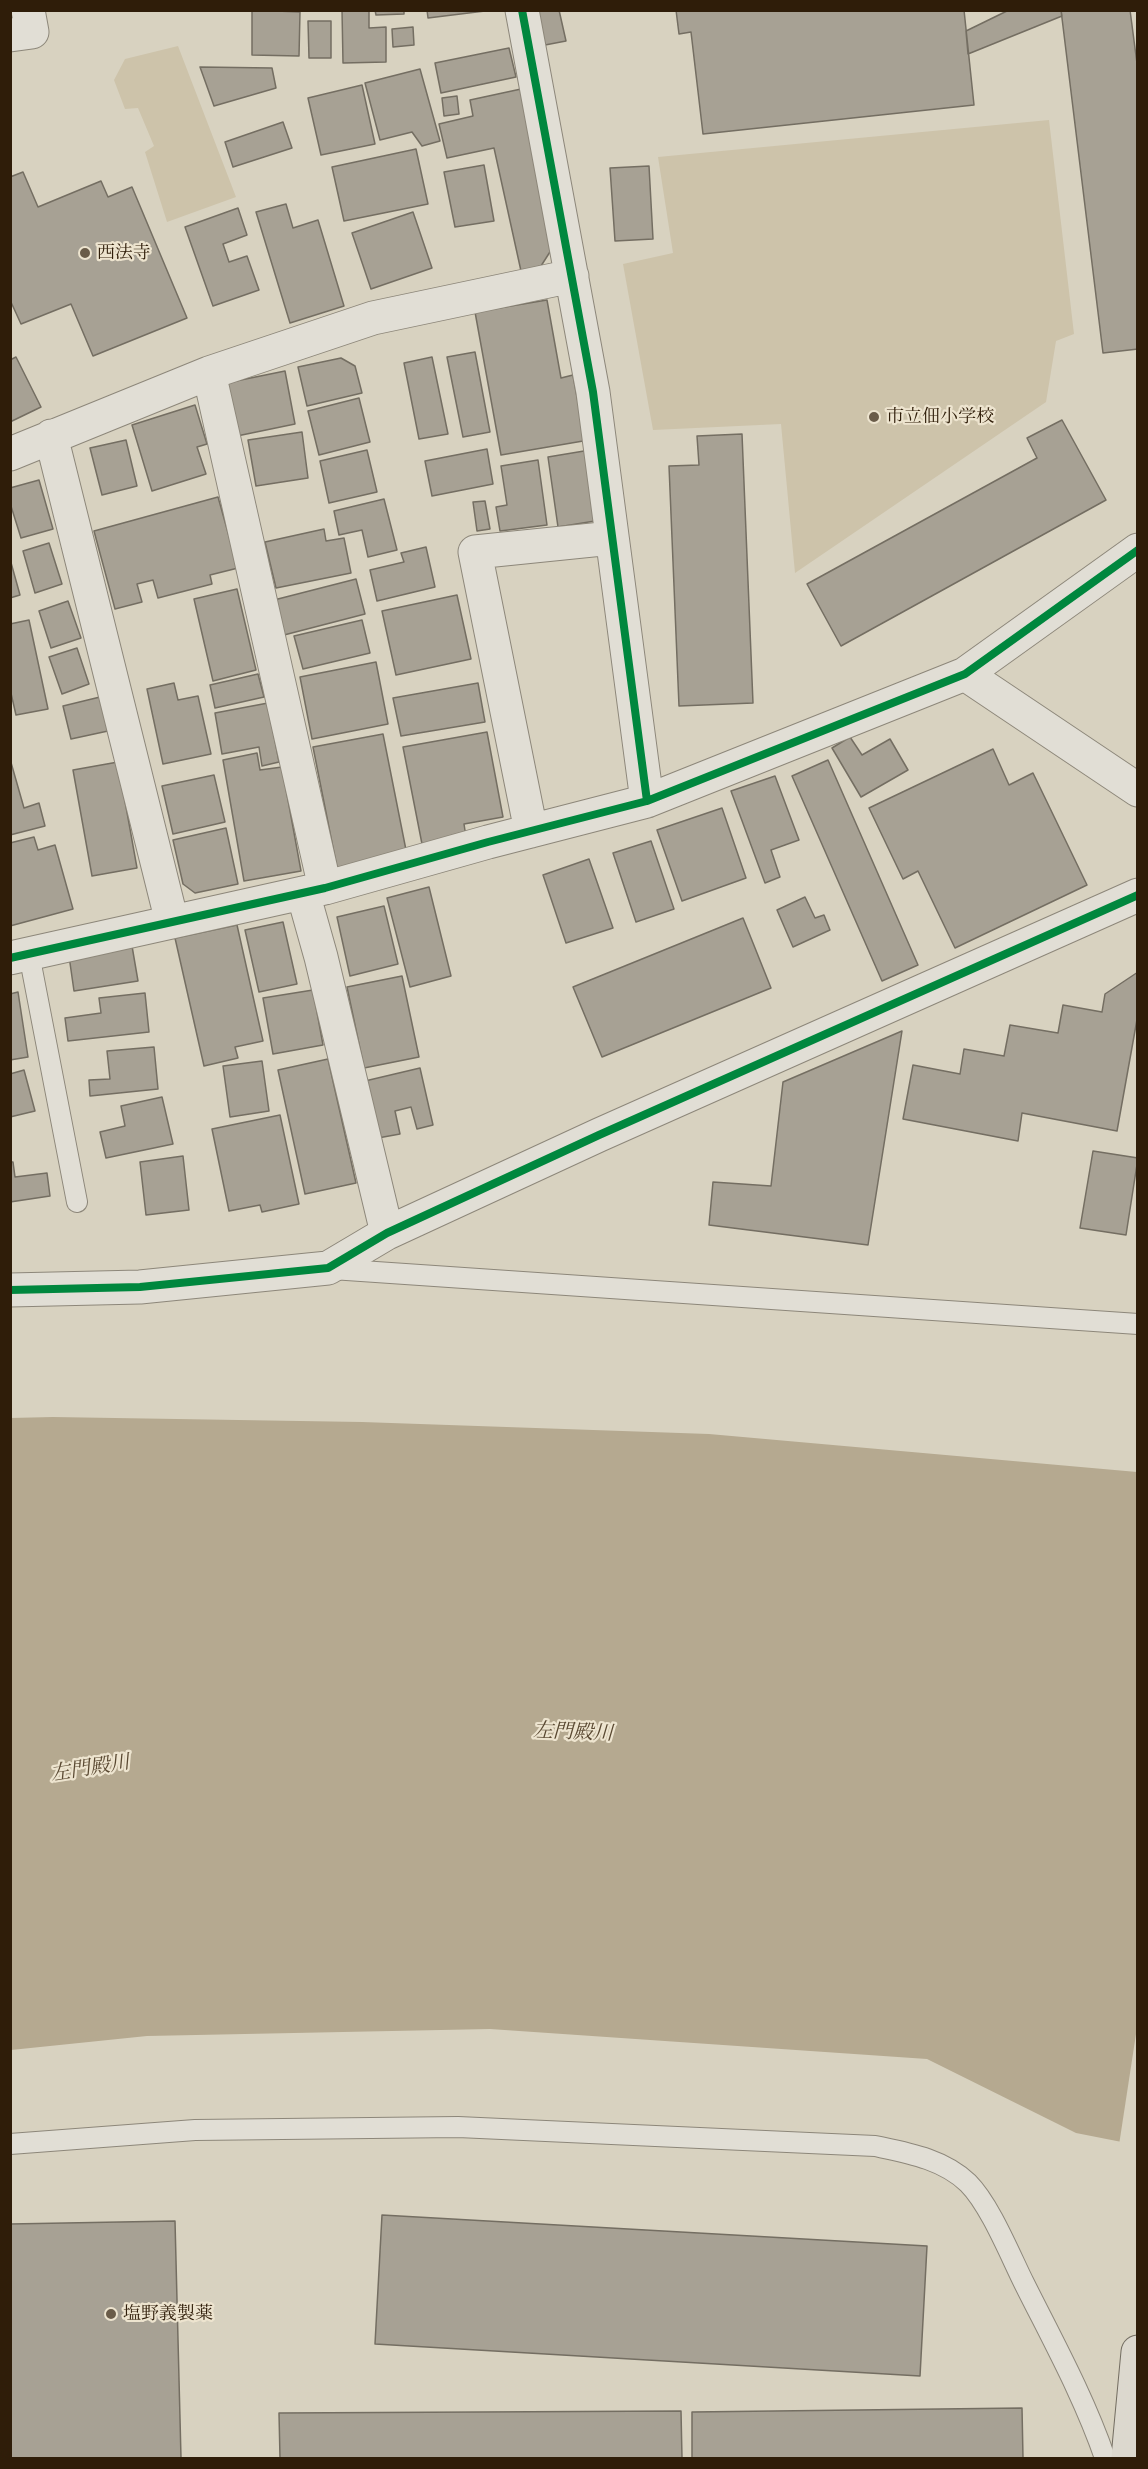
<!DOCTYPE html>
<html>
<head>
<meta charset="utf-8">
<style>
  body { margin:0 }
  #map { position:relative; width:1148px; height:2469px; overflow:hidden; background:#d8d2c0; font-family:"Gentium Book Plus",serif }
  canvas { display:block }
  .frame { position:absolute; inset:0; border:12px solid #2f1d09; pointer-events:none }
</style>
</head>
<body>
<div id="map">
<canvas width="1148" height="2469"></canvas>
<div class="frame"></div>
</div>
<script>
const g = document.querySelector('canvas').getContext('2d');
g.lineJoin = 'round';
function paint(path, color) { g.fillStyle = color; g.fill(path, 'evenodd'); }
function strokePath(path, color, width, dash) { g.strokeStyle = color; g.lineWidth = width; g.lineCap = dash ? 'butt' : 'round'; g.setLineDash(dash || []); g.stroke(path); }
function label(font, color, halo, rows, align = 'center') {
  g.font = font + ' "Gentium Book Plus","Noto Serif JP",serif'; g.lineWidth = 4.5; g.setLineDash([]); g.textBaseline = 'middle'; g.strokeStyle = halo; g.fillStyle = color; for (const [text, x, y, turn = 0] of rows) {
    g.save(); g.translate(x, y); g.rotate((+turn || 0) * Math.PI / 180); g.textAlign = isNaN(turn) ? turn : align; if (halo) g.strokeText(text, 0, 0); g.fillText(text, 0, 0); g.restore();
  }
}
const green = new Path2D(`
  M178,46L236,197L167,222L145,152L154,146L138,108L125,109L114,80L125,59Z
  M1049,120L1074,334L1056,341L1046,402L795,573L781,424L653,430L623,264L673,253L658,157Z`);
const water = new Path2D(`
  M53,1417L362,1422L709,1434L1137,1472V2145L1076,2133L927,2059L490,2029L147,2036L11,2050L10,1418Z`);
const pier = new Path2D(`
  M1138,2021V2148H1137L1119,2145Z`);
const building = new Path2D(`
  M252,10L300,12L299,56L252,55Z
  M342,10H369V28L386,27V62L343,63Z
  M375,10H404V14L376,15Z
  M427,10H485V11L428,18Z
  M537,10H559L566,41L545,45Z
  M676,10H964L974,105L703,134L691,32L679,34Z
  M1009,10H1061L1062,16L968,54L966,31Z
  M1061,10H1130L1138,71V349L1103,353Z
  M308,21H331V58H309Z
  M413,27L414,45L393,47L392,29Z
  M509,48L516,77L441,93L435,63Z
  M200,67L272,68L276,88L214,106Z
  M420,69L440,141L422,146L412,132L380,140L365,83Z
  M362,85L375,144L321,155L308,98Z
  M521,89L555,244L541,266L521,271L494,148L447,158L439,124L473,116L470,100Z
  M457,96L459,114L444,116L442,98Z
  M283,122L292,148L233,167L225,142Z
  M416,149L428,204L344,221L332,167Z
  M484,165L494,221L455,227L444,172Z
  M649,166L653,239L615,241L610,168Z
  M23,172L38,207L101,181L108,197L132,187L187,318L93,356L71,304L21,324L10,300V177Z
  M286,204L293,228L318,220L344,306L290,323L256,212Z
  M238,208L247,235L223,244L229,262L247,256L259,290L213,306L185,227Z
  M413,212L432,268L371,289L352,233Z
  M547,300L561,378L573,375L583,429L589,440L501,455L475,312Z
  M475,352L490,432L463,437L447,357Z
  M16,357L41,407L10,422V360Z
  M432,357L448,434L419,439L404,363Z
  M341,358L355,366L362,393L307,406L298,367Z
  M285,371L295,424L237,436L226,383Z
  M359,398L370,442L319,455L308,411Z
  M195,405L207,444L197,447L206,474L152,491L132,425Z
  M1062,420L1106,500L841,646L807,584L1037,458L1027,438Z
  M302,432L308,478L256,486L248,440Z
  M742,434L753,703L679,706L669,466L699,465L697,436Z
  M126,440L137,486L102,495L90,448Z
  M487,449L493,484L432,496L425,461Z
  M367,450L377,492L329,503L320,461Z
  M590,450L601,520L558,527L548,457Z
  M538,460L547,525L500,531L496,507L507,505L501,466Z
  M39,480L53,529L21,538L10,503V488Z
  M218,497L238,568L210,575L212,584L158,598L153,580L137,584L142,602L115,609L94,531Z
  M384,499L397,550L368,557L362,530L339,535L334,511Z
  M485,501L490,529L477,531L473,502Z
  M324,529L326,541L344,538L351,573L276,588L265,542Z
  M49,543L62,584L35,593L23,551Z
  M426,547L435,587L377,601L370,570L404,562L401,553Z
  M10,559L20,595L10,598Z
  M356,579L365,614L284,635L274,600Z
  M237,589L256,670L213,681L194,599Z
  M457,595L471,659L396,675L382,611Z
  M68,601L81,638L51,648L39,611Z
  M29,620L48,709L16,715L10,689V624Z
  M362,620L370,653L303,669L294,636Z
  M77,648L89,684L62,694L49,657Z
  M376,662L388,724L312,739L300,677Z
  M258,674L264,697L215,708L210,685Z
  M174,683L178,700L198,696L211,754L163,764L147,689Z
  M478,683L485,722L401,736L393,698Z
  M100,697L108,731L71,739L63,706Z
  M268,703L279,762L262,766L259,747L222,754L215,713Z
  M487,732L503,817L464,824L466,837L422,844L403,747Z
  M383,734L407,855L337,868L313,747Z
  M850,737L862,755L890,739L908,770L861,797L832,748Z
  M993,749L1009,785L1033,773L1087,885L955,948L918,871L903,879L869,808Z
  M257,753L260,770L282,767L301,871L244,881L223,760Z
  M10,759L24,808L39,803L45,826L10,835Z
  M828,760L918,965L882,981L792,776Z
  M118,762L137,868L92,876L73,770Z
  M214,775L225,822L173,834L162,786Z
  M775,776L799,840L771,850L780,877L765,883L731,791Z
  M722,808L746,878L682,901L657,830Z
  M226,828L238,884L195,893L183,884L173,840Z
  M34,837L38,850L55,845L73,909L10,926V843Z
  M651,841L674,909L636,922L613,853Z
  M589,859L613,928L566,943L543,875Z
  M429,887L451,976L410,987L387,898Z
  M805,897L815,918L824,915L830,930L793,947L777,910Z
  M384,906L398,964L350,976L337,917Z
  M743,918L771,988L602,1057L573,987Z
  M283,922L297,984L259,992L245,930Z
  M237,925L263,1041L235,1047L238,1058L204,1066L175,938Z
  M132,946L138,981L74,991L69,956Z
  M1138,972V1014L1117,1131L1022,1113L1018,1141L903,1119L913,1065L960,1074L964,1049L1004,1056L1010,1025L1058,1033L1063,1005L1102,1012L1105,994Z
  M402,976L419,1057L364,1068L347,987Z
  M313,990L323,1045L273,1054L263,998Z
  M18,992L28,1057L10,1060V994Z
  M145,993L149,1032L68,1041L65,1018L101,1013L99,998Z
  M902,1031L868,1245L709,1225L713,1182L771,1186L783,1082Z
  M154,1047L158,1089L90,1096L89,1080L110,1079L107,1051Z
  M328,1059L356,1183L305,1194L278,1070Z
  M262,1061L269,1111L230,1117L223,1066Z
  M420,1068L433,1125L417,1129L411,1107L395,1111L400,1134L378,1138L365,1081Z
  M24,1070L35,1111L10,1117V1074Z
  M162,1097L173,1144L106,1158L100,1132L125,1126L121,1106Z
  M280,1115L299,1204L262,1212L260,1205L229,1211L212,1129Z
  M1093,1151L1138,1158L1126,1235L1080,1228Z
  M183,1156L189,1210L146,1215L140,1162Z
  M10,1162H13L15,1177L47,1173L50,1196L10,1202Z
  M382,2215L927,2246L920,2376L375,2344Z
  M175,2221L181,2458H10V2224Z
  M1022,2408L1023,2458H692V2412Z
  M681,2411L682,2458H280L279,2413Z`);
const lane = new Path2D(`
  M29,954L77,1202
  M332,1269L1138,1324
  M10,2144L195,2130L458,2127L875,2146C908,2153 943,2159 968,2183C990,2205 1010,2255 1024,2283C1053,2341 1084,2397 1105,2458`);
const street = new Path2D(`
  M522,10L593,392L647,801
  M10,35L32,32L28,10
  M209,373L325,888
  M51,436L172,922
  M10,454L209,373L373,318L572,276
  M965,674L1138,790
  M531,831L475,552L612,538
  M303,893L321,957L387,1233
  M10,958L325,888L488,842L647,801L965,674L1138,550
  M10,1290L140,1287L328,1268L387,1233L599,1135L1138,895`);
const highway = new Path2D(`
  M1128,2458L1138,2352`);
const cycleway = new Path2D(`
  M522,10L593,392L647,801
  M10,958L325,888L488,842L647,801L965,674L1138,550
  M10,1290L140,1287L328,1268L387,1233L599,1135L1138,895`);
const markers = [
  [85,253,6,"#6a5c49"],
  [874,417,6,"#6a5c49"],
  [111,2314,6,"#6a5c49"]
];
const poiNames = [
  ["西法寺",97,253],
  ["市立佃小学校",886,417],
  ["塩野義製薬",123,2314]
];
const waterNames = [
  ["左門殿川",573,1733,2],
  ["左門殿川",90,1769,-9]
];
paint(green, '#cdc3aa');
paint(water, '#b5a990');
paint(pier, '#d8d2c0');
paint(building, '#a7a194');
strokePath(building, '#746e62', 1.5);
strokePath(lane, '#8d877a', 22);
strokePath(street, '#8d877a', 35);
strokePath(highway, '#746e62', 35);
strokePath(lane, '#e1ded5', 20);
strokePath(street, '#e1ded5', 33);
strokePath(highway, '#dcd8ce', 33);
strokePath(cycleway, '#00873e', 8);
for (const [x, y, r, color] of markers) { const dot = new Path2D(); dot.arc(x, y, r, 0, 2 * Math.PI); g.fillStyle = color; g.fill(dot); strokePath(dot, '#ede4cf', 2); }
label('18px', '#2f1d09', '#ede4cf', poiNames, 'left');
label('italic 20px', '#594831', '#ede4cf', waterNames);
</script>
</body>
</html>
